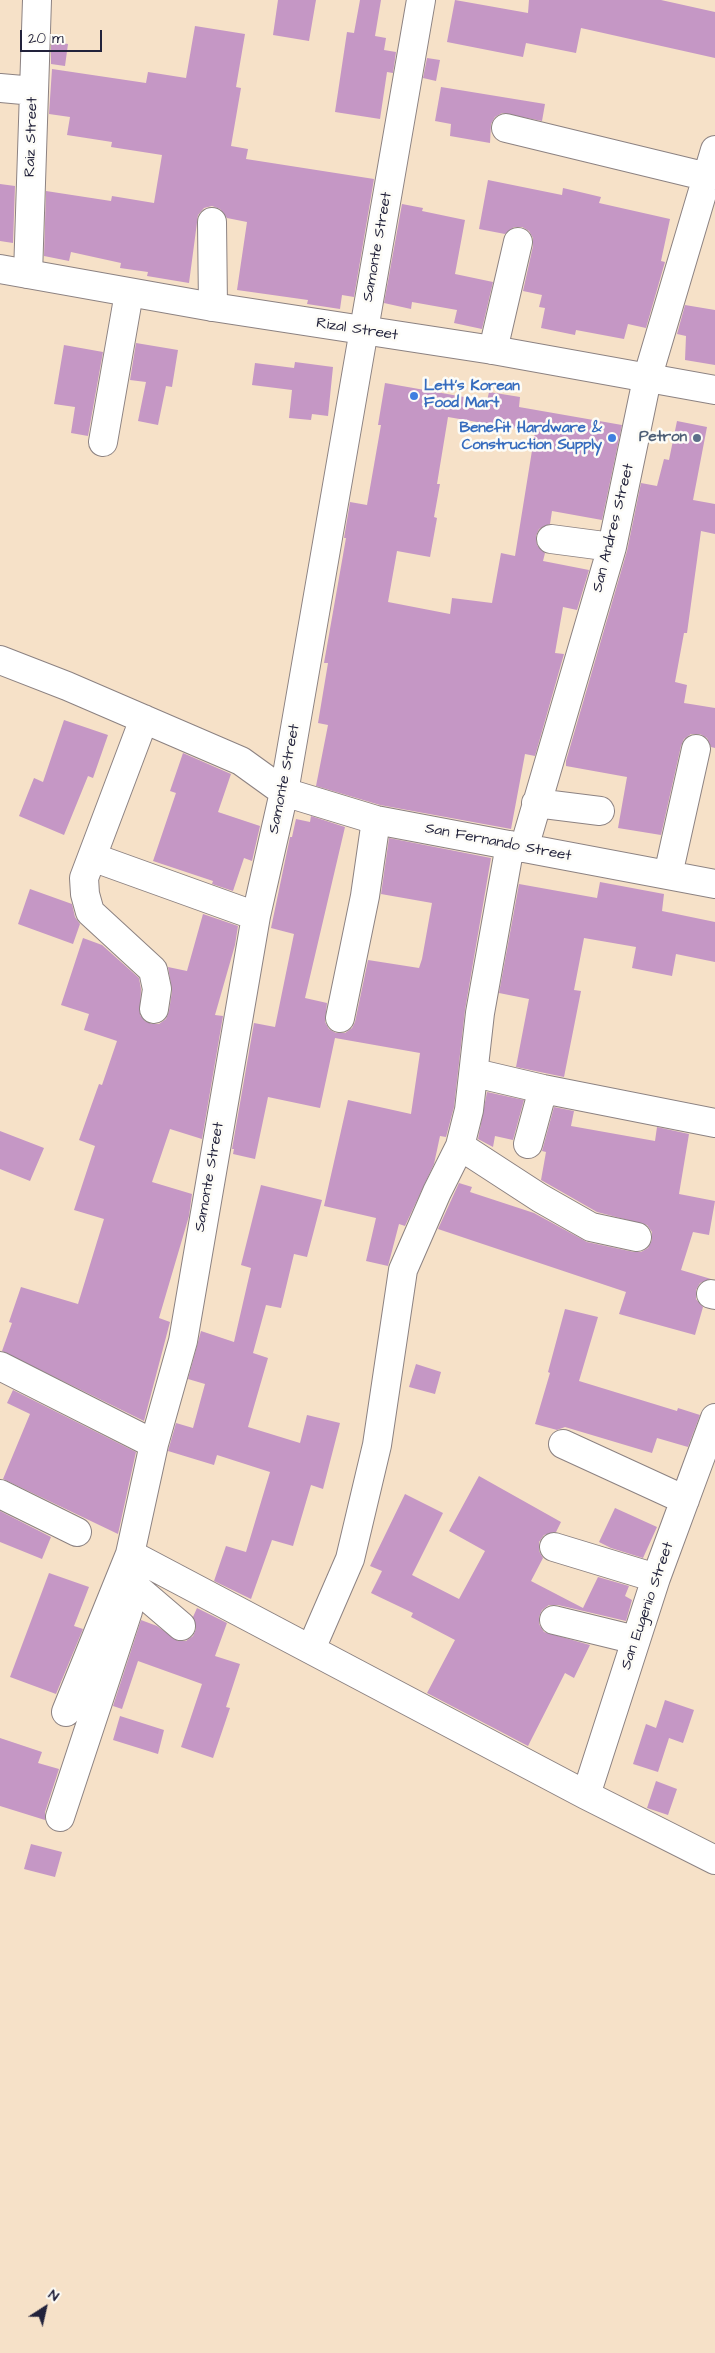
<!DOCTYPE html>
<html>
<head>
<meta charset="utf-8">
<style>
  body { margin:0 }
  #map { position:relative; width:715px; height:2353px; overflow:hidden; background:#f6e1c8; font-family:"Architects Daughter",sans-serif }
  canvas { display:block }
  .north { position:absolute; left:20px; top:2283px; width:50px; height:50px; -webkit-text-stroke:4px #fdfcf7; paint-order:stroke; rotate:35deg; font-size:14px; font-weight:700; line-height:20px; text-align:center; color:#22223b }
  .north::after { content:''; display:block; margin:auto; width:18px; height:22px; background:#22223b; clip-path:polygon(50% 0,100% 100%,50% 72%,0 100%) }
  .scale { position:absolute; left:20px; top:30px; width:82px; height:22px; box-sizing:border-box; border:2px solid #22223b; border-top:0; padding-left:6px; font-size:15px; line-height:18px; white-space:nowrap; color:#22223b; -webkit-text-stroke:4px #fdfcf7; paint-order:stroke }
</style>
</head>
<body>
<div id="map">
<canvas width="715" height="2353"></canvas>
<div class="north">N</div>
<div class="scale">20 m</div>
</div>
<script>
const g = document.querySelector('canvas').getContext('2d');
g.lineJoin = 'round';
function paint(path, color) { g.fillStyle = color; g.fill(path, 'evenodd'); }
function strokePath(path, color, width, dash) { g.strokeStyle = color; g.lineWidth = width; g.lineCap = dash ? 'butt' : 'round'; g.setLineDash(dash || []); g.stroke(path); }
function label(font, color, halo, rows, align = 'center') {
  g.font = font + ' "Architects Daughter",sans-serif'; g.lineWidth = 5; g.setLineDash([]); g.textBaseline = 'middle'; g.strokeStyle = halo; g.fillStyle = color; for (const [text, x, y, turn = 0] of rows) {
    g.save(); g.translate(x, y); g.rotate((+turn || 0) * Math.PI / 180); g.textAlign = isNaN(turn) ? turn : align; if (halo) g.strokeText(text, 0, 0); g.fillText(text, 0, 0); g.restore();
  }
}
const building = new Path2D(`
  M278,0H316L309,41L273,35Z
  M360,0H381L375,36L386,38L384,50L396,52L393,73L387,72L380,119L335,112L347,32L354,33Z
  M455,0L528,13L529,0H661L715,12V58L581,28L576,53L526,43L523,57L447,42Z
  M195,26L245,34L236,87L241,88L231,146L248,149L246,159L374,179L354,297L342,295L340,309L307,304L308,300L237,290L247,222L227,218L220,209L212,206L204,208L198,215L189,283L147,276L148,272L120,268L121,263L71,252L69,261L44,256L46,191L111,201L112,196L154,203L162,155L111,147L112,142L67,135L70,117L49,114L52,69L146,83L148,72L186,78Z
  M51,41L68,44L65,66L51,64Z
  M427,58L440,60L436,81L423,78Z
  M441,87L545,104L542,121L502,113L495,117L491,124L490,143L450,136L451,124L435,121Z
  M488,180L562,195L563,188L601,197L599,203L670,219L661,261L665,262L646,328L628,324L624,339L576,330L575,335L541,328L545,308L539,307L542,295L523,291L533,246V238L529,231L522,227H514L505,234L479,229Z
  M0,184L15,186L13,243L0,241Z
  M402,204L423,208L422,211L465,220L455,274L493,282L482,329L454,323L457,310L412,302L411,309L384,303Z
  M685,305L715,310V365L685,360L686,336L677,334Z
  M136,343L178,350L172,387L166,386L158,425L138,421L146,382L130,380Z
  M64,345L103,352L88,436L71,433L75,407L54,404Z
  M295,362L333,367L328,416L312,414L311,420L289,418L292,390L252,385L255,363L294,368Z
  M385,383L487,401L489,392L520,397L519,407L622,425L602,520L552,511L550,524L539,529L536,536L537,545L545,553L543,561L589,570L577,610L563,607L555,653L564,654L535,756L525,754L511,829L380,805L316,786L328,725L318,723L328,663H324L346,538H344L350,502L367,505L381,425H378ZM448,417L535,432L515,556L501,553L492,603L452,598L450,614L388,602L397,551L430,557L437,518L434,517L440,484H437Z
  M677,421L707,427L693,500L715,504V534L701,531L687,633H684L675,682L687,685L684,703L715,708V748L711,747L707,738L700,734H691L684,739L681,746L661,835L618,828L627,777L566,766V761L627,551L641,483L657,486L664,459L669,460Z
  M64,720L108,735L93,778L88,776L64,835L19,816L34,778L43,782Z
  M183,753L231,774L218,812L260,826L252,861L244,858L233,891L212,884L213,881L153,861L176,793L170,791Z
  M311,816L345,827L305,998L327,1003L325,1022L329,1029L336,1033H345L352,1028L355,1022L368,960L419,968L422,959L432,903L381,894L389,838L491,858L465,1010L454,1107L446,1137L440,1136L434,1164L405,1226L399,1224L388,1266L366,1261L376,1218L324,1206L348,1100L411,1114L420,1053L335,1038L320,1108L268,1097L255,1159L233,1154L234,1149H232L254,1023L275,1027L294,934L271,928L290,837H292L296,819L310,822Z
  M600,882L664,894L662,911L715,922V962L676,954L672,976L632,968L636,947L584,938L574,990L581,991L564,1077L516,1067L529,999L499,993L519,884L597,898Z
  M30,889L72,904L75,917L80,924L73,944L18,924Z
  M203,914L238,926L235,945L215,1015L223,1016L202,1139L170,1129L152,1182L192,1194L189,1216L159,1318L170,1322L144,1421L2,1351L12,1323L9,1322L21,1287L78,1304L104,1219L74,1210L95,1146L79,1140L99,1084L102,1085L117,1041L84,1030L89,1014L61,1005L83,938L102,945L139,978L141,989L140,1015L145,1021L152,1024H159L166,1019L169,1011L172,991L168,967L187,971Z
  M487,1092L524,1100L513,1140L495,1136L493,1147L478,1139Z
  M554,1107L574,1111L571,1126L655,1141L657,1127L689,1134L679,1194L715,1201L709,1235L693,1232L681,1270L711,1279L700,1283L696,1290V1299L703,1307L695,1335L619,1314L626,1292L438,1229L459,1183L472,1187L470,1192L534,1213L587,1242L634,1252H641L648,1248L652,1240V1232L647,1225L597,1212L541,1180L546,1152L542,1151Z
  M0,1131L44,1148L30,1181L0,1169Z
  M261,1185L322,1200L307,1257L294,1254L281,1308L266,1305L253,1353L268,1358L248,1427L300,1443L307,1415L340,1423L323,1489L311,1485L293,1546L272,1540L251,1599L214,1581L226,1546L246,1552L270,1472L217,1455L214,1465L168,1451L176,1423L193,1428L205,1384L188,1379L201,1331L234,1342L251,1268L241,1265Z
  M565,1309L598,1317L579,1381L677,1411L678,1408L700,1415L688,1447L657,1438L652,1453L565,1427L557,1430L535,1424L550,1373L548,1372Z
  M416,1364L441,1372L435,1394L409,1387Z
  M13,1390L136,1452L118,1534L3,1479L30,1414L7,1403Z
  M479,1476L561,1522L556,1532L544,1535L539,1542V1551L543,1558L531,1581L583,1608L598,1577L629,1586L625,1596L632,1600L626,1621L558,1605H549L542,1610L539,1617V1624L544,1632L590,1645L574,1678L565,1673L528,1746L427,1693L455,1640L411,1617L413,1613L371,1593L382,1571L370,1566L405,1494L443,1513L412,1575L459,1599L485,1551L449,1531Z
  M615,1508L657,1527L643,1558L611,1548L599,1542Z
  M0,1511L51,1537L42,1559L0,1542Z
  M49,1573L89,1587L74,1626L83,1629L56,1694L10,1677Z
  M197,1608L227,1623L215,1656L240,1664L226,1707L230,1708L213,1758L181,1747L202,1684L138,1661L122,1709L113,1706L141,1620L157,1626L178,1641H186L193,1636L196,1629L193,1617Z
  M665,1700L694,1710L683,1743L669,1738L658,1772L633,1764L646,1724L656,1728Z
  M120,1716L164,1730L158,1754L113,1740Z
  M0,1738L42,1752L38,1763L59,1769L45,1812V1820L0,1806Z
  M656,1781L677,1789L668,1815L647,1808Z
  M31,1844L62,1852L55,1877L24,1869Z`);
const minor = new Path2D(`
  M0,88L34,91
  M506,128L708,177
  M212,222L213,307
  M28,274L37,0
  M493,350L518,242
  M103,442L129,293
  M551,539L612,547
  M0,660L67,686L241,761L284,792L376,820L715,884
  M144,719L84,878L85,894L90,912L153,970L157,989L154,1009
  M536,803L600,811
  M524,848L612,547L647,379L715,150
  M92,857L256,916
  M668,875L696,749
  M340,1018L365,896L376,820
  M475,1073L543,1089L715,1123
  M528,1144L543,1089
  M460,1146L540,1198L591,1227L637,1237
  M711,1294L715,1295
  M0,1366L154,1444
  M563,1444L685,1500
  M0,1494L77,1532
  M554,1547L656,1578
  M130,1554L586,1795L715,1860
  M133,1585L181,1626
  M554,1620L636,1640
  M311,1649L350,1559L377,1445L403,1270L437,1192L460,1146L469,1110L480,1013L510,845
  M66,1712L130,1554L154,1444L183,1341L256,916L284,792L421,0
  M586,1795L656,1578L715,1418
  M60,1817L128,1611L136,1575`);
const major = new Path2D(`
  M0,269L213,307L493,350L715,390`);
const markers = [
  [414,396,5,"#3f7fe0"],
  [612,438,5,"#3f7fe0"],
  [697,438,5,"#5c6f8a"]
];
const streetNames = [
  ["Raiz Street",32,137,-88],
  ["Samonte Street",378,247,-80],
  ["Rizal Street",357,330,9],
  ["San Andres Street",614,528,-76],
  ["Samonte Street",285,779,-79],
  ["San Fernando Street",498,843,11],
  ["Samonte Street",210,1177,-80],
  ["San Eugenio Street",648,1606,-71]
];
const shopNames = [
  ["Lett's Korean",424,387],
  ["Food Mart",424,404],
  ["Benefit Hardware &",602,429,"right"],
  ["Construction Supply",602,446,"right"]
];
const serviceNames = [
  ["Petron",687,438]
];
paint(building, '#c597c5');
strokePath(minor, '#8c8282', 30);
strokePath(major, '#8c8282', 30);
strokePath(minor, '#fff', 28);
strokePath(major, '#fff', 28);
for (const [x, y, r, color] of markers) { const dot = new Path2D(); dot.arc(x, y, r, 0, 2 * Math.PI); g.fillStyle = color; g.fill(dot); strokePath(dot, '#fdfcf7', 2); }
label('15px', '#22223b', '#fdfcf7', streetNames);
label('bold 15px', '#366cbe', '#fdfcf7', shopNames, 'left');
label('bold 15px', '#4e5e75', '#fdfcf7', serviceNames, 'right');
</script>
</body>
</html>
